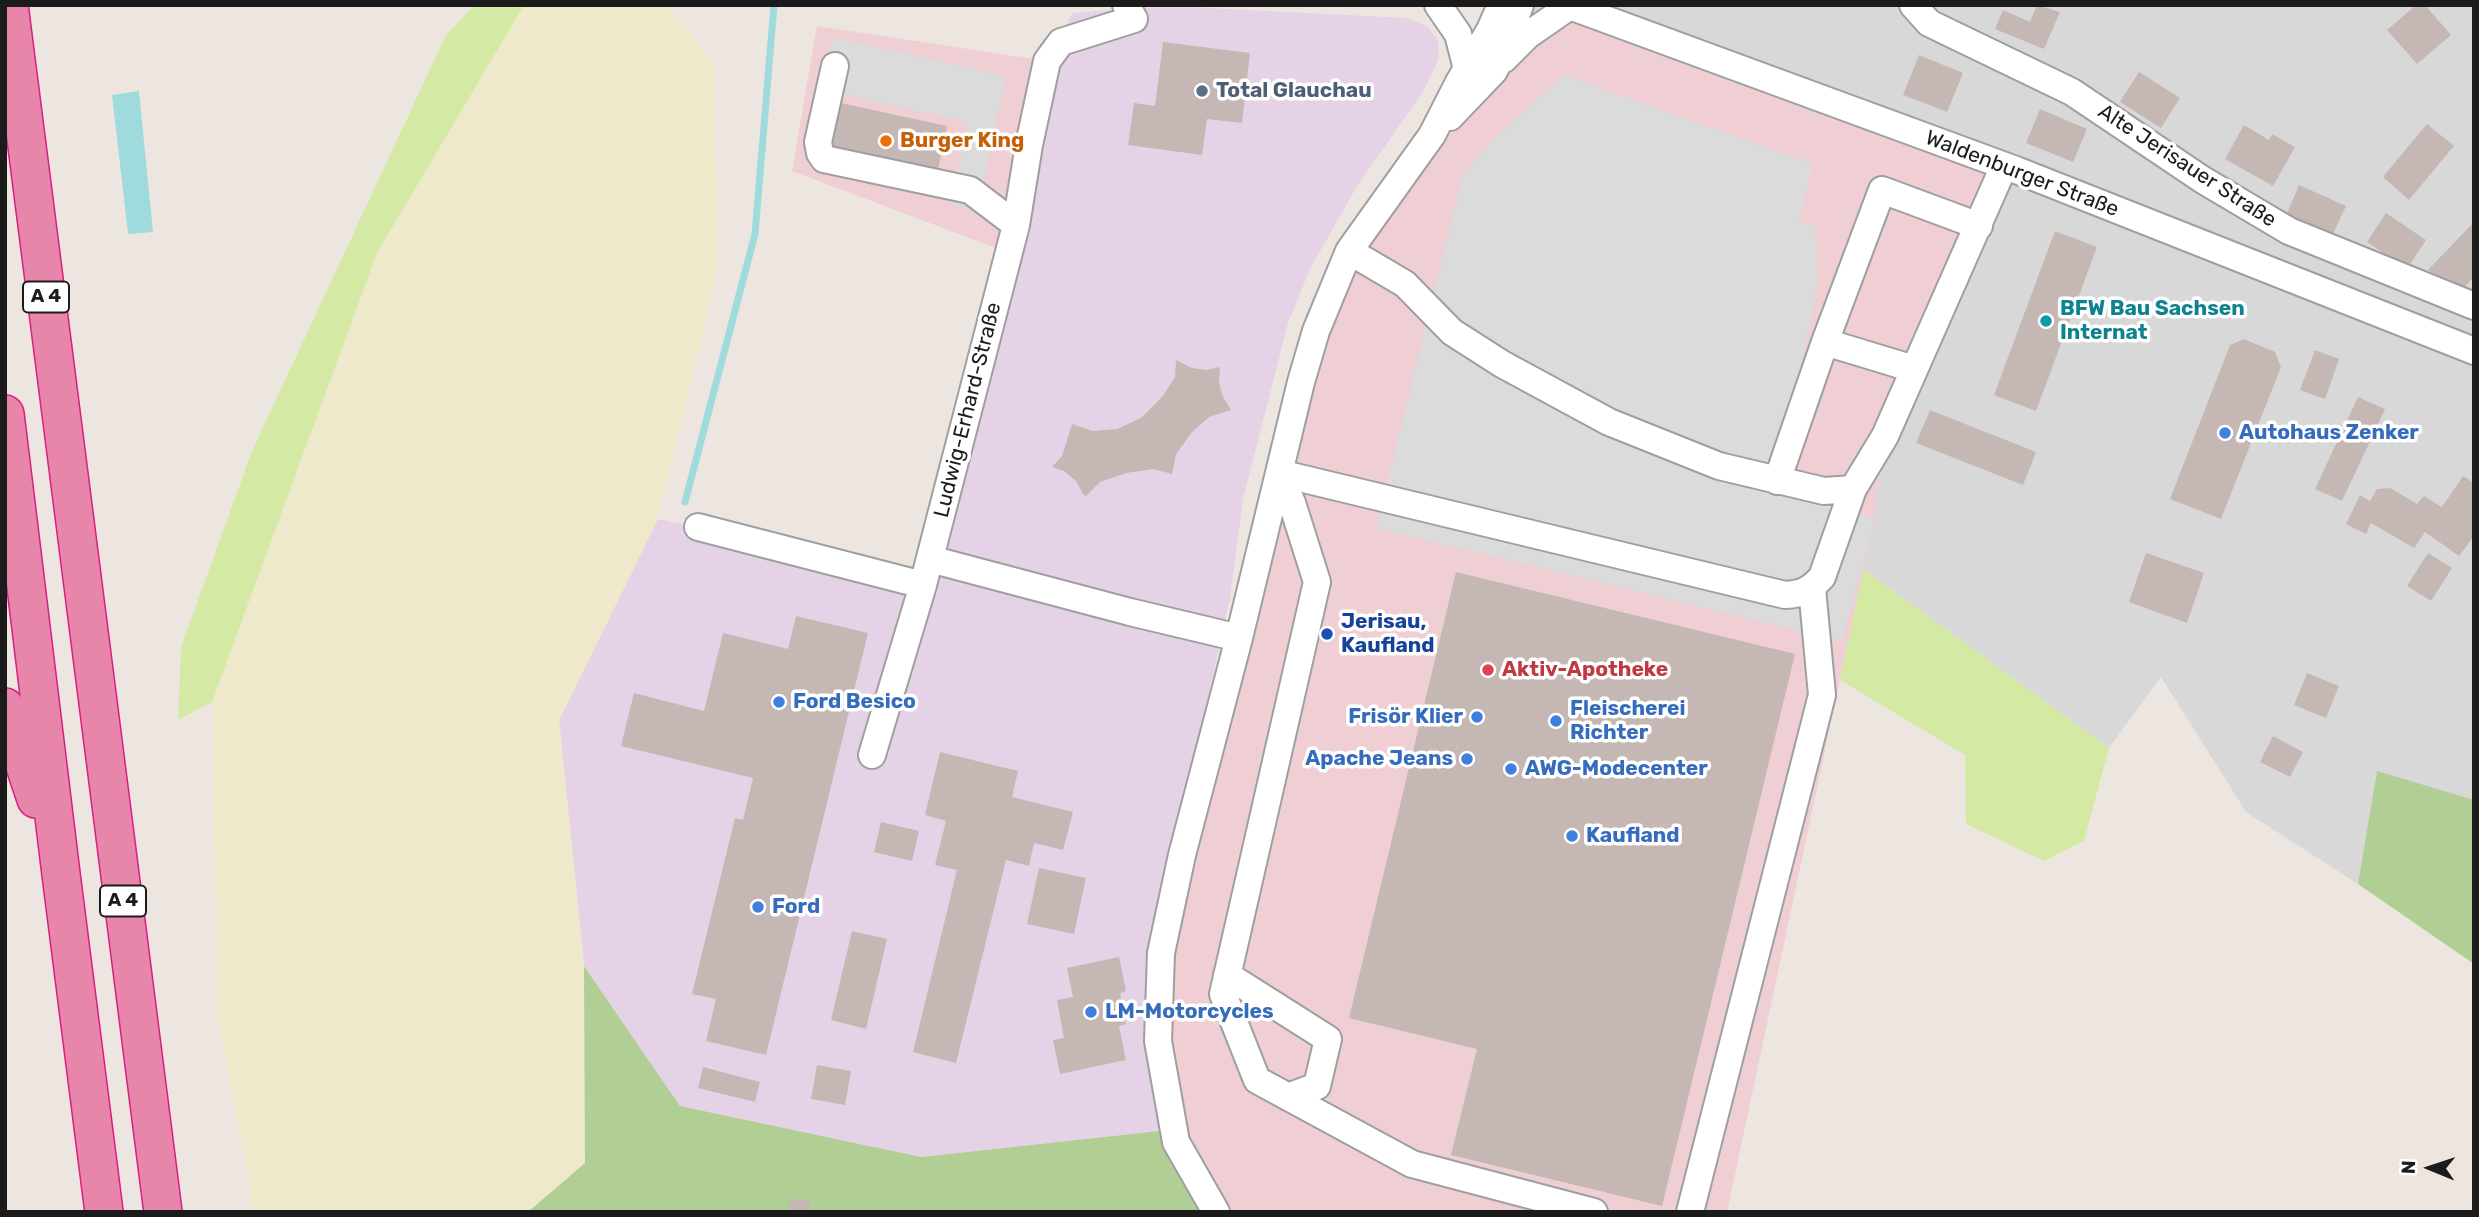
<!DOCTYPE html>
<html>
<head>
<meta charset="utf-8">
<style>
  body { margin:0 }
  #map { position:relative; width:2479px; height:1217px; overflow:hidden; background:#ede6e0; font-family:Rubik,sans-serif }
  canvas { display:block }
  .frame { position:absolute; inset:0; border:7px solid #1b1b1b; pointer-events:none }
  .north { position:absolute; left:2395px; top:1133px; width:70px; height:70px; -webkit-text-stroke:5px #fff; paint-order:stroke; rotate:272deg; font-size:19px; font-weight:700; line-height:28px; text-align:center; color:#1b1b1b }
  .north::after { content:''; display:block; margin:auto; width:24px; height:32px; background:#1b1b1b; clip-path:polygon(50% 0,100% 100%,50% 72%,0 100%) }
</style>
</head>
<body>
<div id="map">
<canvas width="2479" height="1217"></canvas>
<div class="frame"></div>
<div class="north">N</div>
</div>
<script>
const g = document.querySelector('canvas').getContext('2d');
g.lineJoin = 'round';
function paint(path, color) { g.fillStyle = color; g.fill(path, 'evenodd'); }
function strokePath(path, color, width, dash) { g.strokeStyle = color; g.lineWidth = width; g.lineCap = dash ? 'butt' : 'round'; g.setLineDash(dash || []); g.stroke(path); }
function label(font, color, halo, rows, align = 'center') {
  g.font = font + ' Rubik,sans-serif'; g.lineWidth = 7; g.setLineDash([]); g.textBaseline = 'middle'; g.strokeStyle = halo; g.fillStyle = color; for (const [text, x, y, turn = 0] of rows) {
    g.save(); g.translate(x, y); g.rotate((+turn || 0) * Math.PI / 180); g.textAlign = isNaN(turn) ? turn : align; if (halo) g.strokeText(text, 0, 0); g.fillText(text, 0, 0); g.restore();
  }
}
const residential = new Path2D(`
  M1567,5H2474V348Z
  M2015,174L2474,355V800L2377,772L2358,884L2246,812L2161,677L2109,748L1863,569L1882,463Z`);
const commercial = new Path2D(`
  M1516,5H1567L2016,170L1882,463L1874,520L1727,1212H1230L1189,1138L1169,1038L1171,955L1316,331Z
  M817,26L1047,61L1009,253L792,171Z`);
const industrial = new Path2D(`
  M1170,6L1406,18L1427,26L1438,40L1439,58L1424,90L1356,188L1310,269L1288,323L1243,499L1230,598L1173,852L1146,1037L1159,1131L921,1157L680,1106L584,966L559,720L658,519L698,527L923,585L1061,42L1072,13Z`);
const farmland = new Path2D(`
  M524,5H667L714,63L718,270L658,519L559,720L584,966L585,1164L528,1212H254L217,1014L212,702L377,253Z`);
const grass = new Path2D(`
  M475,5H524L377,253L212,702L178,720L181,647L252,451L446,35Z
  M1863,569L2109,748L2084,841L2044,861L1966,824L1965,755L1840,680Z`);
const forest = new Path2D(`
  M2377,771L2474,800V964L2358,884Z
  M584,966L680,1106L921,1157L1159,1131L1182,1183L1202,1212H528L585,1163Z`);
const parking = new Path2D(`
  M832,37L1006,76L977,210L950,204L968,122L820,89Z
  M1564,75L1813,164L1799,221L1815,227L1818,283L1777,480L1874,520L1842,641L1376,528L1463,175L1492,140Z`);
const water = new Path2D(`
  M139,91L153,232L128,234L112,95Z`);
const stream = new Path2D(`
  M685,502L755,234L774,5`);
const building = new Path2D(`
  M2037,5L2060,12L2044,49L1995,29L2003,10L2030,22Z
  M2416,5H2425L2451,35L2417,64L2387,30Z
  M1163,42L1250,53L1242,123L1207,119L1202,155L1128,145L1134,103L1155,106Z
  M1919,55L1963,73L1947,112L1903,95Z
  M2139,72L2180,98L2161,128L2120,102Z
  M836,102L947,126L936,179L825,155Z
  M2040,109L2087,129L2073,162L2026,143Z
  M2427,124L2454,146L2409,200L2383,177Z
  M2244,125L2269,140L2272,134L2295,147L2273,186L2225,159Z
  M2299,185L2346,206L2332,236L2286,216Z
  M2386,213L2426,240L2407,269L2367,242Z
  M2474,222V277L2462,290L2428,270Z
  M2055,231L2097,247L2036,411L1994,395Z
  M2244,339L2275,352L2281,367L2221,519L2170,499L2230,345Z
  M2315,350L2339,359L2325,399L2300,390Z
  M1176,360L1192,368L1206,370L1220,367L1219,383L1223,397L1231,410L1209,417L1192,432L1176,454L1172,474L1153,469L1126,473L1100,482L1085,497L1076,481L1064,471L1052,467L1062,456L1072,424L1093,431L1117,429L1141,418L1163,396L1175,377Z
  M2358,397L2385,409L2342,501L2315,489Z
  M1930,410L2036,452L2023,485L1916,443Z
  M2463,476L2474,483V536L2459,556L2425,532L2414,548L2371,523L2366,534L2346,524L2360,495L2370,501L2377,489L2390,488L2417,504L2424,496L2442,507Z
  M2146,553L2204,573L2187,623L2129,602Z
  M2428,553L2452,568L2431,601L2407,586Z
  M1456,572L1795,654L1662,1206L1451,1155L1477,1049L1349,1018Z
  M796,616L868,633L766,1055L706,1041L716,999L692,994L735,818L743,820L753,778L621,746L634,693L704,711L723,633L788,649Z
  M2307,673L2339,686L2326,718L2294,705Z
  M2273,736L2303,752L2290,777L2260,762Z
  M940,752L1018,771L1012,797L1073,812L1063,850L1034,843L1029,866L1006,860L956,1063L913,1052L957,870L935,865L946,821L925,815Z
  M881,822L919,831L912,861L874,852Z
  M1039,868L1086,878L1074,934L1027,924Z
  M852,931L887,939L866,1029L831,1020Z
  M1119,957L1126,991L1120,993L1126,1024L1119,1026L1126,1060L1060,1074L1053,1040L1064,1038L1057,1000L1073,997L1067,968Z
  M817,1065L851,1071L845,1105L811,1099Z
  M703,1067L760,1082L755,1102L698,1088Z
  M790,1198L810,1201L808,1212H788Z`);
const minor = new Path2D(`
  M1438,5L1458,34L1467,69
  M1567,5L2016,170L2474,351
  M1913,5L1929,23L2072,92L2203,180L2289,231L2474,306
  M1504,59L1528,35L1570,6
  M835,66L818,142L820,153L824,159L970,190L1016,225
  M1450,117L1494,71L1501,57L1520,5
  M1349,251L1405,284L1452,332L1502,364L1609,422L1719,466L1824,491L1853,489L1885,436L2004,166
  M1825,342L1914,369
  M1279,473L1292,503L1317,582L1223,994L1257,1080L1412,1164L1594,1212
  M1279,473L1785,595C1803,594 1810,590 1822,577L1853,489
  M1777,481L1825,342L1882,190L1979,226
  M698,527L923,585
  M930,559L1130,612L1239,638
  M872,755L923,585L1016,225L1029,145L1047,61L1061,42L1134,19L1126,5
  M1227,975L1328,1039L1317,1086L1288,1097
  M1216,1212L1176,1142L1158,1041L1161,953L1182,855L1239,638L1301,382L1316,331L1349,251L1432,135L1459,82L1490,30L1501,5
  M1690,1212L1822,695L1812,588`);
const highway = new Path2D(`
  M9,5L163,1212
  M5,414L61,874L104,1212
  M5,707L36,799`);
const markers = [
  [1202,91,7,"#5c6f8a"],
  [886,141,7,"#e8710a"],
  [2046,321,7,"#0f9aa8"],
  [2225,433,7,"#3f7fe0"],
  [1327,634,7,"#1a4fb4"],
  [1488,670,7,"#e0444e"],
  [779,702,7,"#3f7fe0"],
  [1477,717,7,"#3f7fe0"],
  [1556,721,7,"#3f7fe0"],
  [1467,759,7,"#3f7fe0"],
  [1511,769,7,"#3f7fe0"],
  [1572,836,7,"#3f7fe0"],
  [758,907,7,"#3f7fe0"],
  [1091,1012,7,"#3f7fe0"]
];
const shields = [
  [46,297,46],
  [123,901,46]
];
const shieldNames = [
  ["A 4",46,297],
  ["A 4",123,901]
];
const serviceNames = [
  ["Total Glauchau",1216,91]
];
const foodNames = [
  ["Burger King",900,141]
];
const streetNames = [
  ["Alte Jerisauer Straße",2187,166,33],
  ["Waldenburger Straße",2022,174,21],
  ["Ludwig-Erhard-Straße",968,410,-76]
];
const cultureNames = [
  ["BFW Bau Sachsen",2060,309],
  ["Internat",2060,333]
];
const shopNames = [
  ["Autohaus Zenker",2239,433],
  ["Ford Besico",793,702],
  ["Fleischerei",1570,709],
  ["Richter",1570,733],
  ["Frisör Klier",1463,717,"right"],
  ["Apache Jeans",1453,759,"right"],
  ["AWG-Modecenter",1525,769],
  ["Kaufland",1586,836],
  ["Ford",772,907],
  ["LM-Motorcycles",1105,1012]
];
const transitNames = [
  ["Jerisau,",1341,622],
  ["Kaufland",1341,646]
];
const healthNames = [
  ["Aktiv-Apotheke",1502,670]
];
paint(residential, '#d9d8d8');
paint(commercial, '#efced4');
paint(industrial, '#e6d2e7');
paint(farmland, '#ede9ca');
paint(grass, '#d4eaa4');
paint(forest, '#b1ce94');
paint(parking, '#dbdbdb');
paint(water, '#9fdbdd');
strokePath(stream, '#9fdbdd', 7);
paint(building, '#c5b7b4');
strokePath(minor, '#9f9f9f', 30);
strokePath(highway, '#d91f85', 40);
strokePath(minor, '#fff', 26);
strokePath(highway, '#e885ab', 37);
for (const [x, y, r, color] of markers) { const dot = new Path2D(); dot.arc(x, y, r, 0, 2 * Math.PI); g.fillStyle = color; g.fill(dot); strokePath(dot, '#fff', 2.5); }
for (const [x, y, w] of shields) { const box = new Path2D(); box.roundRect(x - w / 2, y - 15.5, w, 31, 5); g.fillStyle = '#fff'; g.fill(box); strokePath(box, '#1b1b1b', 2); }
label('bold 19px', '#1b1b1b', null, shieldNames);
label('bold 21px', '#4e5e75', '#fff', serviceNames, 'left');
label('bold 21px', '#c56008', '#fff', foodNames, 'left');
label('21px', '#1b1b1b', '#fff', streetNames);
label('bold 21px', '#0d838f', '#fff', cultureNames, 'left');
label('bold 21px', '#366cbe', '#fff', shopNames, 'left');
label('bold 21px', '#164399', '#fff', transitNames, 'left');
label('bold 21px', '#be3a42', '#fff', healthNames, 'left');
</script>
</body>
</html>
